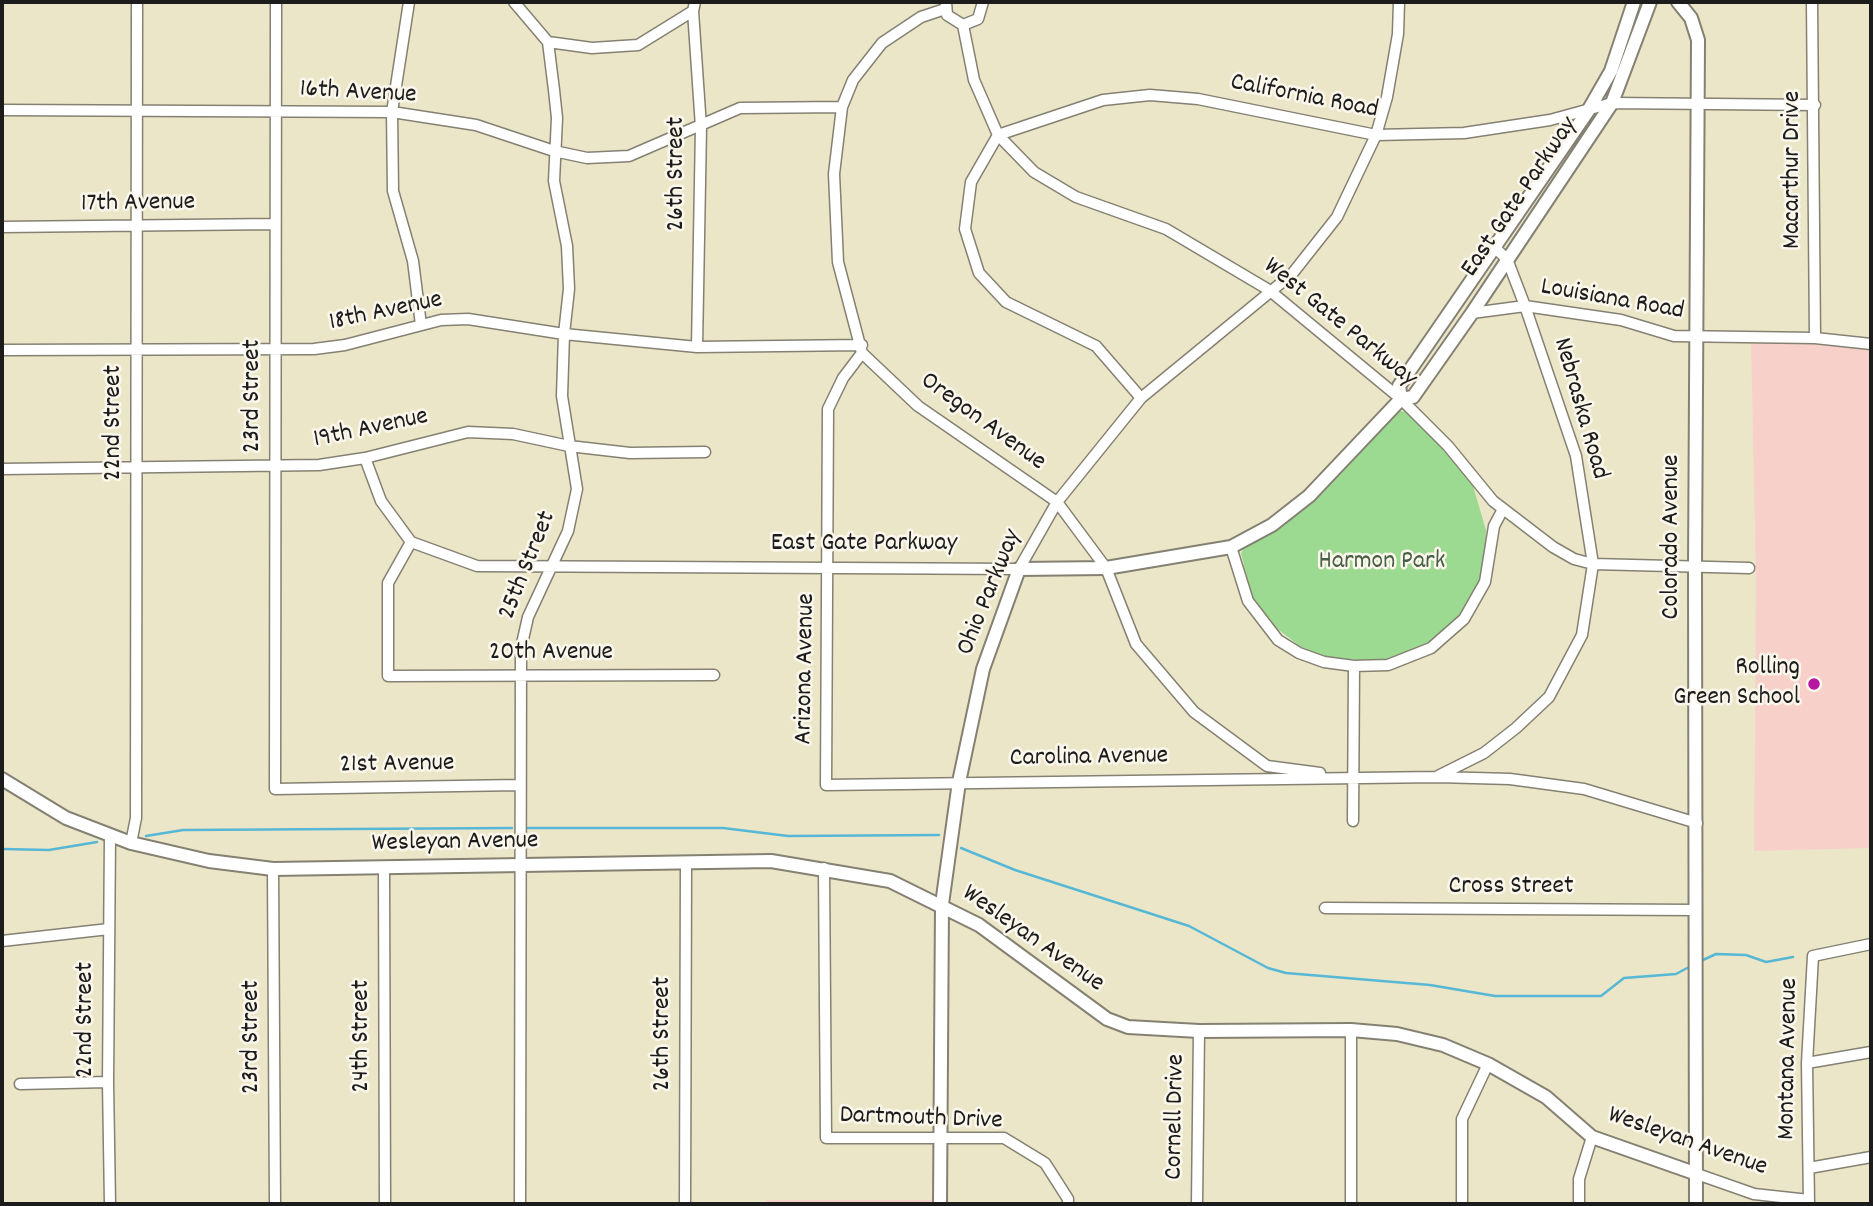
<!DOCTYPE html>
<html>
<head>
<meta charset="utf-8">
<style>
	body { margin:0 }
	#map { position:relative; width:1873px; height:1206px; overflow:hidden; background:#ece6c9; font-family:Dekko,sans-serif }
	canvas { display:block }
	.frame { position:absolute; inset:0; border:4px solid #1c1c1c; pointer-events:none }
</style>
</head>
<body>
<div id="map">
<canvas width="1873" height="1206"></canvas>
<div class="frame"></div>
</div>
<script>
const g = document.querySelector('canvas').getContext('2d');
g.lineJoin = 'round';
function fill(path, color) {
  g.fillStyle = color;
  g.fill(path, 'evenodd');
}
function shape(rows) {
  const path = new Path2D();
  for (const r of rows) {
    path.moveTo(r[0], r[1]);
    for (let i = 2; i < r.length; i += 2) path.lineTo(r[i], r[i + 1]);
  }
  return path;
}
function strokePath(path, color, width, dash) {
  g.strokeStyle = color;
  g.lineWidth = width;
  g.lineCap = dash ? 'butt' : 'round';
  g.setLineDash(dash || []);
  g.stroke(path);
}
function write(font, color, halo, rows, align = 'center') {
  g.font = font + ' Dekko,sans-serif';
  g.lineWidth = 5;
  g.setLineDash([]);
  g.textBaseline = 'middle';
  g.strokeStyle = halo;
  g.fillStyle = color;
  for (const [text, x, y, turn = 0] of rows) {
    g.save();
    g.translate(x, y);
    g.rotate((+turn || 0) * Math.PI / 180);
    g.textAlign = isNaN(turn) ? turn : align;
    if (halo) g.strokeText(text, 0, 0);
    g.fillText(text, 0, 0);
    g.restore();
  }
}
fill(shape([
	[1751,341,1804,342,1871,349,1871,848,1754,851,1756,580],
	[766,1200,935,1200,935,1204,766,1204]
]), '#f7d1c9');
fill(shape([
	[1401,411,1407,412,1434,439,1473,486,1486,530,1485,557,1480,581,1458,618,1426,645,1378,662,1328,657,1301,647,1271,624,1251,594,1241,553,1247,544,1305,508,1392,415]
]), '#9bda90');
strokePath(shape([
	[526,828,723,828,788,836,939,835],
	[146,836,183,830,512,828],
	[961,848,1015,870,1189,926,1268,968,1286,973,1430,985,1495,996,1601,996,1624,978,1676,974,1689,967],
	[2,849,49,850,97,842],
	[1703,960,1716,954,1746,955,1766,962,1793,957]
]), '#56b8d5', 2.5);
const minor = shape([
	[276,2,275,789,519,785],
	[409,2,392,112,393,191,413,261,421,325],
	[514,2,548,42,554,90,557,118,554,181,567,246,569,289,564,334,562,396,577,489,568,531,528,617,521,648,520,1204],
	[695,2,693,11,701,127,697,347],
	[946,2,947,15,963,25,978,19,983,2],
	[1812,2,1815,338],
	[945,9,921,17,882,43,853,80,842,107,834,174,838,262,862,353,918,406,1057,502,1106,568,1136,644,1194,712,1267,766,1320,773],
	[963,25,974,80,998,135,1034,172,1076,197,1166,229,1269,290,1401,399,1448,446,1493,501,1553,547,1574,559,1593,564,1749,568],
	[548,42,592,48,638,45,693,11],
	[2,110,392,112,476,125,554,151,587,158,629,156,740,108,842,107],
	[2,227,275,224],
	[1472,313,1525,306,1621,320,1674,336,1815,338,1871,344],
	[2,350,314,349,345,345,441,320,468,319,564,334,697,347,862,345],
	[862,353,843,378,828,409,826,785,1437,777,1510,779,1584,789,1697,823],
	[1141,398,1096,346,1006,302,979,273,965,229,971,182,998,135,1103,100,1150,95,1198,99,1376,135,1464,133,1550,120,1612,103,1815,105],
	[365,458,381,501,411,542,477,566,1019,569,1057,502,1141,398,1292,274,1337,217,1376,135,1387,97,1398,34,1399,2],
	[2,469,319,465,365,458,468,432,513,434,569,446,630,453,705,452],
	[411,542,388,583,388,676,714,675],
	[1231,547,1248,601,1278,640,1299,653,1324,662,1354,666,1388,665,1431,648,1464,619,1485,582,1494,526,1503,509],
	[1438,776,1484,753,1516,728,1549,697,1582,635,1593,564,1576,456,1525,306,1507,259,1494,247],
	[1353,821,1354,666],
	[110,836,108,1082,110,1204],
	[131,843,136,818,137,2],
	[384,868,385,1204],
	[824,868,826,1138,1004,1138,1045,1163,1068,1199,1068,1204],
	[273,869,275,1204],
	[1325,908,1696,910],
	[2,941,109,929],
	[1807,1063,1871,1052],
	[20,1084,108,1082],
	[1809,1168,1871,1157],
	[1697,1174,1754,1194,1809,1200],
	[685,1204,686,863],
	[1197,1204,1199,1031],
	[1351,1204,1351,1030],
	[1462,1204,1462,1119,1488,1064],
	[1579,1204,1579,1179,1592,1137],
	[1809,1204,1807,1063,1813,956,1871,944]
]);
const tertiary = shape([
	[1678,2,1691,18,1698,40,1695,567,1696,1204],
	[1401,399,1399,386,1588,111,1611,71,1634,2],
	[2,779,66,818,131,843,209,861,273,869,771,861,890,881,979,925,1107,1019,1128,1027,1199,1031,1351,1030,1397,1034,1443,1045,1488,1064,1546,1097,1592,1137,1697,1174],
	[940,1204,942,904,959,782,983,669,1019,569,1106,568,1231,547,1272,525,1309,496,1401,399,1413,397,1472,313,1612,103,1650,2]
]);
strokePath(minor, '#848172', 13);
strokePath(tertiary, '#848172', 16);
strokePath(minor, '#fff', 10);
strokePath(tertiary, '#fff', 12);
for (const [x, y, r, color] of [
	[1814,684,7,"#b5179e"]
]) {
  const dot = new Path2D();
  dot.arc(x, y, r, 0, 2 * Math.PI);
  g.fillStyle = color;
  g.fill(dot);
  strokePath(dot, '#fbf7ec', 2.5);
}
write('26px', '#1c1c1c', '#fbf7ec', [
	["16th Avenue",358,94,3],
	["California Road",1304,98,11],
	["Macarthur Drive",1794,170,-90],
	["26th Street",678,174,-90],
	["East Gate Parkway",1521,198,-56],
	["17th Avenue",138,205,-1],
	["Louisiana Road",1612,301,10],
	["18th Avenue",386,313,-12],
	["West Gate Parkway",1339,324,39],
	["23rd Street",254,396,-90],
	["Nebraska Road",1579,409,74],
	["22nd Street",115,423,-90],
	["Oregon Avenue",982,423,36],
	["19th Avenue",371,430,-12],
	["Colorado Avenue",1673,537,-90],
	["East Gate Parkway",864,545],
	["25th Street",529,566,-68],
	["Ohio Parkway",991,593,-68],
	["20th Avenue",551,654],
	["Arizona Avenue",807,669,-89],
	["Carolina Avenue",1089,759,-1],
	["21st Avenue",397,766,-1],
	["Wesleyan Avenue",455,844,-1],
	["Cross Street",1511,888],
	["Wesleyan Avenue",1032,940,35],
	["22nd Street",87,1020,-90],
	["26th Street",664,1034,-90],
	["24th Street",363,1036,-90],
	["23rd Street",253,1037,-90],
	["Montana Avenue",1790,1059,-89],
	["Cornell Drive",1177,1117,-89],
	["Dartmouth Drive",921,1120,2],
	["Wesleyan Avenue",1687,1143,19]
]);
write('26px', '#485e45', '#fbf7ec', [
	["Harmon Park",1382,563]
]);
write('26px', '#1c1c1c', '#fbf7ec', [
	["Rolling",1800,669],
	["Green School",1800,699]
], 'right');
</script>
</body>
</html>
